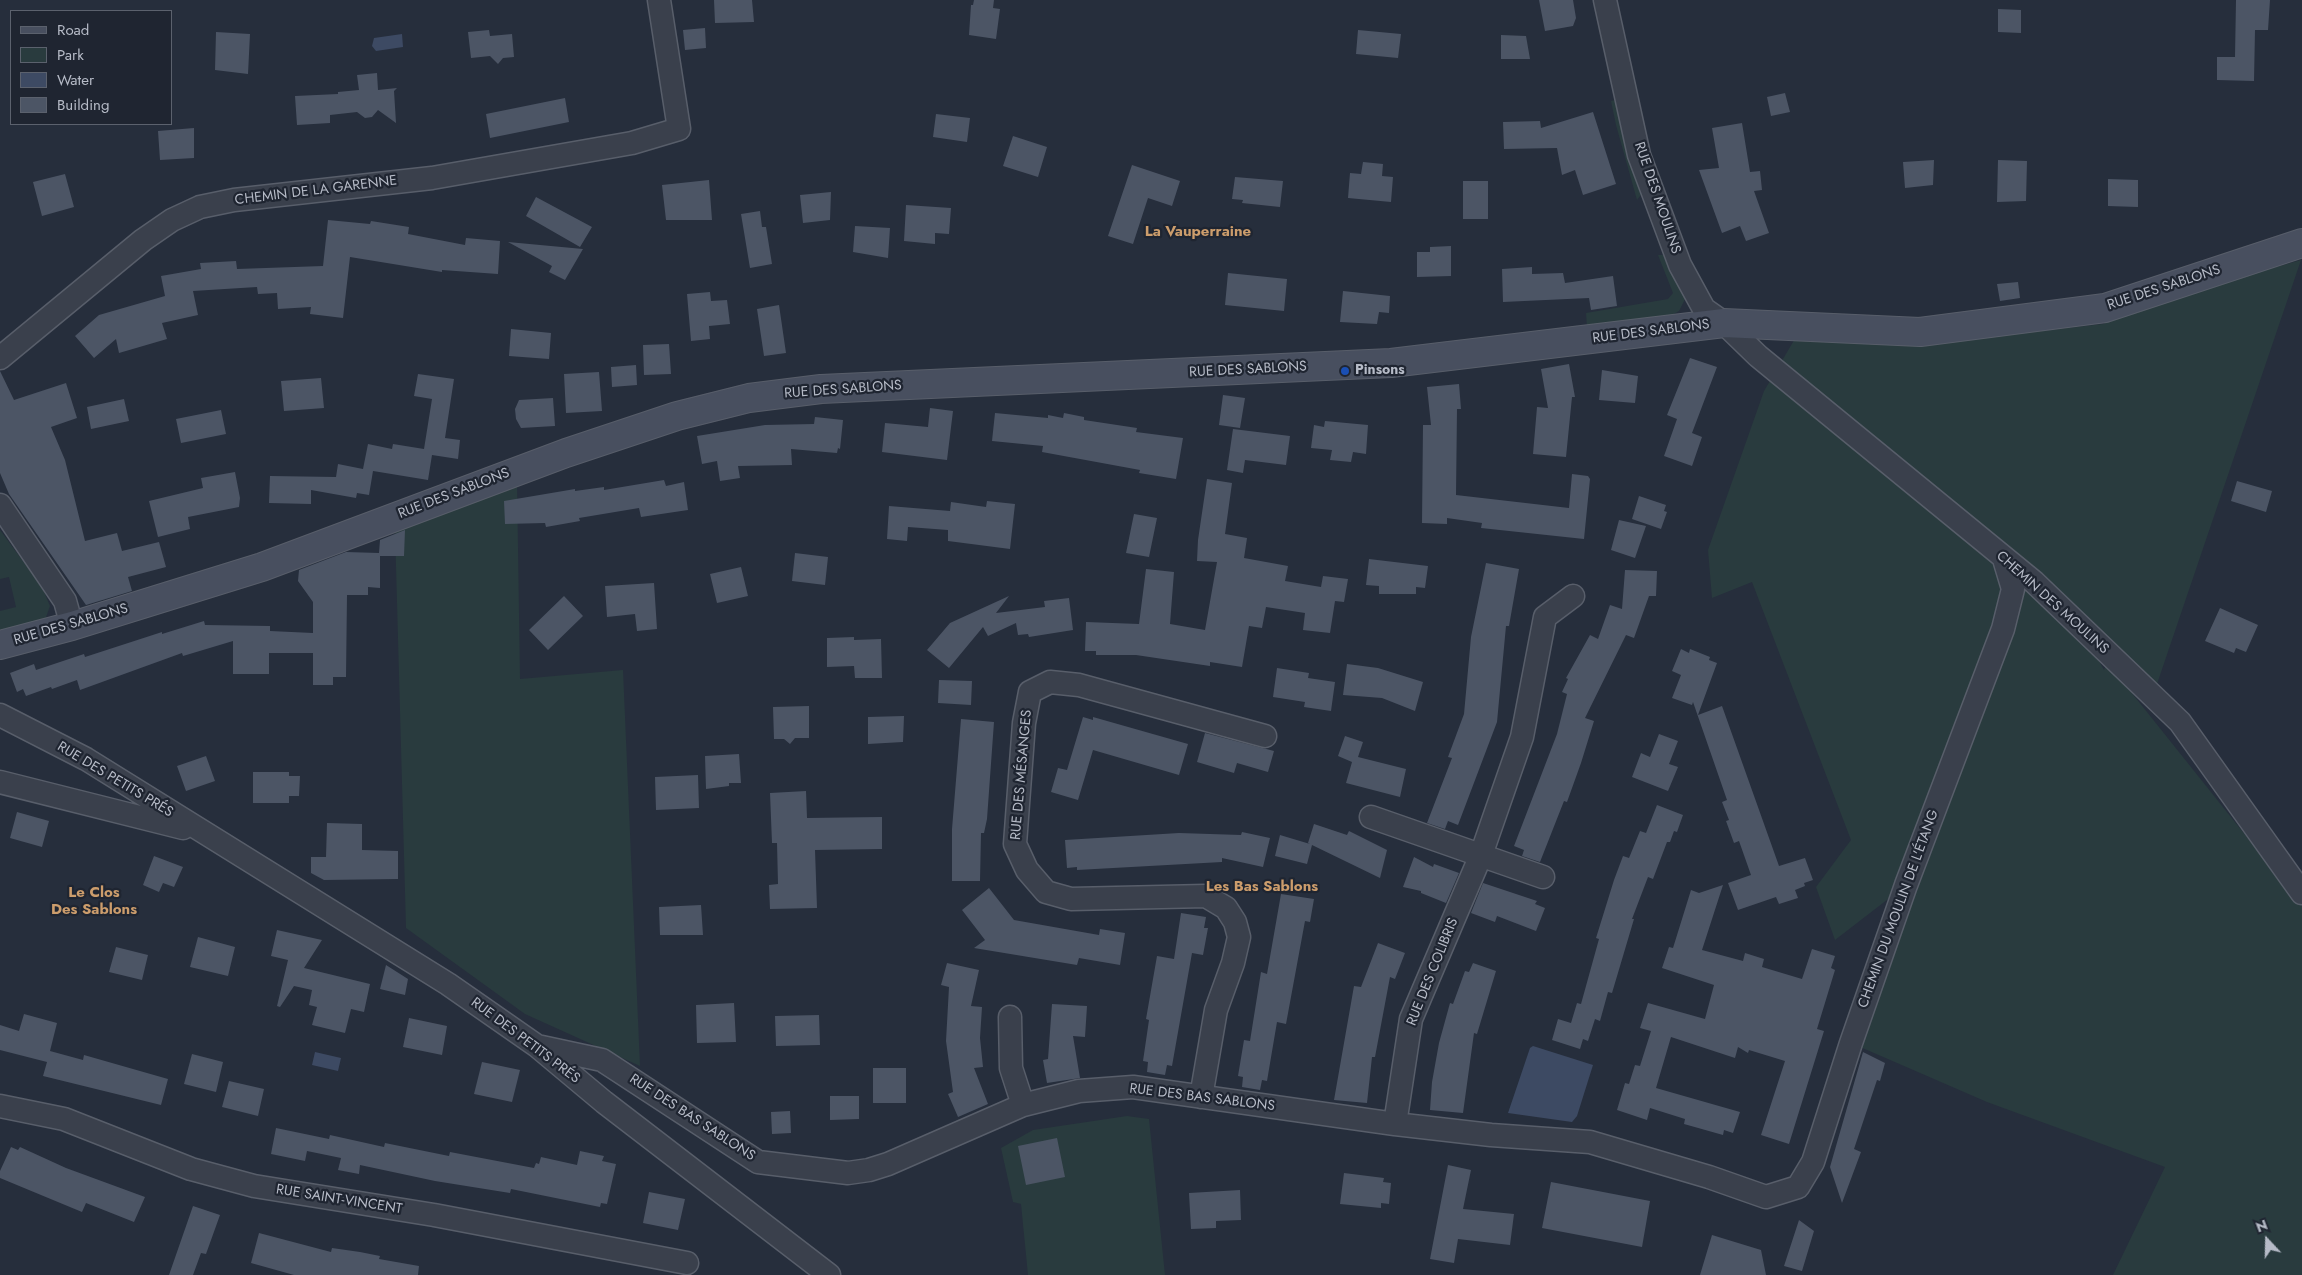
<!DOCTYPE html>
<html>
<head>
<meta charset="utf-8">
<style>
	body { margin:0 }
	#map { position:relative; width:2302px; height:1275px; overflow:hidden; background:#262e3c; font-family:Jost,sans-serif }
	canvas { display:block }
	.legend { position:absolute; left:10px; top:10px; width:162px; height:115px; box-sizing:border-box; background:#1f2531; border:1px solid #5b616d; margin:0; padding:6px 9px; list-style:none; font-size:15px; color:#b6bbc7 }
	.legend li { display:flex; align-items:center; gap:10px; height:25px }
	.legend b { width:25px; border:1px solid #5b616d }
	.north { position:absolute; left:2242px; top:1215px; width:50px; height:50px; -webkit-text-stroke:4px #1f2531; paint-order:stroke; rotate:339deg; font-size:14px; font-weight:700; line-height:20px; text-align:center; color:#b6bbc7 }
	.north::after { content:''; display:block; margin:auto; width:18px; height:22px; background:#b6bbc7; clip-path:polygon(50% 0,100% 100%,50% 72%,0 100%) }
</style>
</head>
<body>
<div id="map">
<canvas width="2302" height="1275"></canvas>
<ul class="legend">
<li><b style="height:6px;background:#484f5f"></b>Road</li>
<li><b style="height:14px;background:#293b3e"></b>Park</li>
<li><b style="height:14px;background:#3d4a63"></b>Water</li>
<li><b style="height:14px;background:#4c5565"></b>Building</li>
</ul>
<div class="north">N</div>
</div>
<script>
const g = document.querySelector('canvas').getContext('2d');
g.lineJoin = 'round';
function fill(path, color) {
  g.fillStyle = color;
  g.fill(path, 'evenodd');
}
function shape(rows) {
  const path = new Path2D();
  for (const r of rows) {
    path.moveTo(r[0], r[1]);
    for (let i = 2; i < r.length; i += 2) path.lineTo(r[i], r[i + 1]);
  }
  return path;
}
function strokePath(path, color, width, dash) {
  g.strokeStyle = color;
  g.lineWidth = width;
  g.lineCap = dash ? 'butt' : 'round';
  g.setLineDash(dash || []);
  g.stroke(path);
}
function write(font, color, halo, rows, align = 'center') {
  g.font = font + ' Jost,sans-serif';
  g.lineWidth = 4.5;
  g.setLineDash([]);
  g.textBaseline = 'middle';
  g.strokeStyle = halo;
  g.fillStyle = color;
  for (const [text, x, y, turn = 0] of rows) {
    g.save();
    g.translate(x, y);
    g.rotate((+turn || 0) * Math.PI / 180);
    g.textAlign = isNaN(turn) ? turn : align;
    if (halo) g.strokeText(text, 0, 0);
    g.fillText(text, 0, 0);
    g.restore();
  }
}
fill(shape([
	[1619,99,1643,192,1637,200,1616,125,1611,101],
	[1658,255,1666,255,1685,299,1679,311,1670,316,1587,327,1586,313,1668,299,1673,293],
	[2301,260,2157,684,2082,621,2079,625,2104,670,2107,662,2302,906,2302,1275,2113,1275,2165,1167,1987,1102,1851,1043,1905,886,1835,940,1816,887,1851,840,1752,582,1712,598,1708,550,1764,391,1796,337,1916,345,2103,324,2206,287],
	[517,482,520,679,623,670,640,1066,525,1014,406,928,395,530],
	[0,530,42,587,50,606,45,620,0,631,0,611,16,607,9,577,0,579],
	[1127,1116,1149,1119,1165,1275,1028,1275,1021,1204,1013,1202,1001,1148,1033,1130]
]), '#293b3e');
fill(shape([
	[402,34,403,47,376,51,372,46,374,38],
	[1533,1046,1593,1065,1577,1116,1572,1122,1508,1113,1530,1048],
	[315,1052,341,1058,338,1071,312,1065]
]), '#3d4a63');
fill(shape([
	[714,0,752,0,754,22,715,23],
	[974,0,994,0,993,8,1000,9,996,39,969,35,971,5,973,5],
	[1539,0,1573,0,1576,18,1573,26,1545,31],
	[2236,0,2270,0,2268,30,2255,30,2254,81,2217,80,2217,57,2235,57],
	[1998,9,2021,10,2021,33,1998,32],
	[705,28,706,48,685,50,683,30],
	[489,30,490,36,512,34,514,57,503,58,498,64,490,56,471,58,468,32],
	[1358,30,1401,34,1398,58,1356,54],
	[216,32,250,34,248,74,215,70],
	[1501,35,1526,36,1530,59,1501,59],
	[377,73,378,90,397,88,394,91,396,123,378,110,372,117,365,118,357,112,330,115,330,123,297,125,295,96,338,94,338,92,359,90,357,75],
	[1785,93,1790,112,1771,116,1767,97],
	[565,98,569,122,490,138,486,114],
	[1593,112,1616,184,1583,195,1575,170,1562,175,1557,148,1504,149,1503,122,1540,121,1541,128],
	[936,114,970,118,967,142,933,137],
	[1742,123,1750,172,1760,171,1762,190,1754,191,1769,233,1746,241,1740,226,1722,233,1699,170,1719,168,1712,128],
	[194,128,194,158,160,160,158,131],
	[1013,136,1047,147,1038,177,1003,166],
	[1934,160,1933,185,1905,188,1903,162],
	[1998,160,2027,161,2026,201,1997,202],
	[1363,162,1383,164,1382,176,1393,177,1391,202,1348,198,1350,173,1361,174],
	[1132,165,1180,181,1172,206,1148,198,1133,244,1108,236],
	[65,174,74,207,42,216,33,182],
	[1235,177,1283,181,1280,207,1242,203,1243,200,1232,199],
	[2108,179,2138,180,2138,207,2108,206],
	[709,180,712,220,666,220,662,185],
	[1463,181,1488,181,1488,219,1463,219],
	[831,192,830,220,803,223,800,195],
	[536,197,592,227,580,247,526,216],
	[906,205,951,208,949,234,935,233,935,244,904,241],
	[760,211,762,227,766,227,772,264,750,268,741,214],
	[328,220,370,224,371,221,409,227,408,234,465,245,466,238,500,241,498,274,442,270,442,272,350,257,343,318,310,314,311,307,278,309,277,293,258,294,257,287,193,291,198,315,162,323,167,339,119,353,116,339,94,358,75,336,99,315,165,296,161,276,201,269,200,263,236,261,237,269,323,266],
	[855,226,890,228,888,258,853,252],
	[508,242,583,249,565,280,549,272,552,266],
	[1451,246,1451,276,1417,277,1417,252,1430,252,1430,247],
	[1532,267,1532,274,1563,273,1565,283,1613,276,1617,306,1591,310,1589,298,1503,302,1502,269],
	[1228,273,1287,279,1284,311,1225,305],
	[2018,282,2020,298,2000,301,1997,284],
	[1343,291,1390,296,1389,313,1379,312,1377,324,1340,322],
	[710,292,711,301,727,300,730,324,709,326,710,339,691,341,687,294],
	[779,305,786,353,764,356,757,309],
	[511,329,551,333,549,359,509,356],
	[669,344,671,374,644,375,643,345],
	[1690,358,1717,367,1692,433,1702,437,1692,466,1664,456,1677,419,1667,415],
	[1569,364,1575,397,1572,397,1566,457,1533,454,1537,407,1548,408,1541,369],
	[636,365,637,385,612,387,611,367],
	[1602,370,1638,376,1635,403,1599,400],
	[0,371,14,400,66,383,77,418,51,427,65,460,85,541,117,533,122,551,159,542,166,567,128,577,132,591,86,605,9,494,0,473],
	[599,372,602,411,566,413,564,374],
	[418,374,454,379,445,438,460,440,458,459,432,455,428,480,367,470,373,471,369,495,357,493,356,498,311,490,311,504,269,503,270,476,336,477,338,464,363,469,368,444,392,449,393,444,424,449,432,399,414,396],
	[321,378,324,408,284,411,281,381],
	[1459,384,1461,409,1457,409,1456,495,1569,508,1572,474,1588,476,1590,479,1584,539,1481,528,1482,523,1447,518,1447,524,1422,523,1423,425,1431,425,1427,387],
	[1223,395,1245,398,1240,428,1219,425],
	[553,398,555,426,521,428,516,419,515,409,519,400],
	[124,399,129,421,91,429,87,407],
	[930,408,953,411,947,460,882,452,885,423,928,427],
	[221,410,226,434,181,443,176,419],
	[995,413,1048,418,1048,415,1063,418,1064,413,1084,417,1084,420,1137,428,1136,432,1183,438,1176,479,1139,473,1140,470,1042,452,1043,446,992,441],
	[815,417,843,420,840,449,838,448,837,453,791,449,792,465,738,466,740,478,720,481,717,461,702,464,697,436,765,425,814,424],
	[1325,421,1368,425,1366,454,1353,452,1351,462,1330,460,1332,450,1311,448,1314,425,1324,427],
	[1233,429,1290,436,1286,465,1245,460,1243,473,1227,470],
	[235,472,240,498,239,507,188,517,190,529,158,537,149,501,203,488,201,478],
	[1207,479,1232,483,1225,534,1247,538,1244,558,1288,566,1285,581,1321,587,1323,576,1348,579,1344,602,1335,601,1330,633,1303,630,1305,613,1266,607,1262,628,1249,626,1242,667,1210,662,1210,666,1136,655,1096,655,1096,651,1085,651,1086,622,1139,624,1146,569,1174,572,1170,624,1205,630,1217,562,1197,561,1198,540],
	[664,480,666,486,684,482,688,510,641,517,639,508,579,518,580,521,546,527,545,523,505,524,504,501,575,489,575,491,604,487,604,490],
	[2237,481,2272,491,2266,512,2231,501],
	[1639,496,1666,505,1664,511,1667,512,1661,529,1632,519],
	[987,501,1015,504,1010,549,948,541,948,530,908,527,907,541,887,539,889,506,950,511,951,502,986,507],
	[1134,514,1157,518,1149,557,1126,553],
	[1619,520,1646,526,1635,558,1611,550],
	[405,530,404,556,380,556,380,588,368,587,368,595,347,595,346,677,333,677,333,685,313,685,313,653,269,653,269,674,233,674,233,641,183,656,182,653,80,690,77,680,52,689,51,687,26,696,23,689,17,692,10,673,34,664,36,670,84,654,85,657,162,632,162,634,204,621,205,625,270,626,270,631,313,633,313,602,298,581,299,570,346,552,379,553,380,540],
	[795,553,828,557,825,585,792,581],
	[1369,559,1428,566,1425,588,1416,587,1416,594,1379,594,1379,586,1366,585],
	[1486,563,1519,569,1509,626,1506,626,1497,722,1458,825,1448,821,1445,829,1427,823,1452,758,1448,757,1464,714,1471,637],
	[741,567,748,596,717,603,710,574],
	[1625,570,1657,571,1656,596,1649,596,1634,638,1626,635,1585,718,1594,721,1581,763,1567,802,1564,801,1540,862,1522,856,1524,850,1514,846,1557,734,1567,694,1562,692,1568,679,1566,678,1590,635,1598,639,1610,605,1622,609],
	[654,583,657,629,637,631,635,614,607,617,605,586],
	[564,596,583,616,548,650,529,630],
	[1009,596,996,613,1045,607,1044,601,1069,598,1073,630,1029,637,1028,634,1018,635,1016,623,988,636,983,627,949,668,927,650,950,623],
	[2220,608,2258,625,2246,652,2236,648,2234,653,2205,641],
	[854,637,854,640,881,639,882,678,855,678,854,666,827,667,827,638],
	[1681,649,1689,653,1690,649,1710,657,1709,660,1717,663,1698,715,1722,706,1779,866,1805,858,1813,880,1804,883,1805,886,1795,890,1798,898,1779,904,1776,897,1738,910,1728,883,1751,875,1739,841,1734,843,1726,821,1729,820,1722,802,1727,800,1693,702,1692,705,1672,698,1681,675,1672,671],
	[1347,664,1378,668,1423,682,1415,711,1382,698,1343,695],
	[1277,668,1309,673,1308,678,1335,682,1331,711,1304,707,1305,702,1273,697],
	[939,680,972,681,971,705,938,703],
	[809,706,809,738,795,738,790,744,784,739,774,739,773,707],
	[904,716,903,742,868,744,868,717],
	[1083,717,1093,720,1093,717,1188,744,1179,775,1093,750,1078,800,1051,792,1058,768,1067,770],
	[961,719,994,722,987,819,984,833,981,833,980,881,952,881,952,829],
	[1205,733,1274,751,1268,772,1237,763,1234,773,1197,762],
	[1659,734,1678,741,1669,764,1678,767,1668,791,1632,777,1641,753,1650,757],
	[1345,736,1363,742,1358,757,1406,769,1400,797,1346,783,1352,762,1338,756],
	[739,754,741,783,729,783,729,786,706,789,705,756],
	[206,756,215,781,186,791,177,766],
	[253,772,289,772,289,776,300,776,299,796,289,796,289,803,253,803],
	[698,775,699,808,656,810,655,777],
	[806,791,807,818,882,817,882,849,815,850,817,908,770,909,769,885,778,884,777,843,772,843,770,793],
	[1657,805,1683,815,1677,832,1674,831,1670,842,1667,842,1653,879,1648,877,1632,919,1634,919,1612,993,1608,992,1600,1021,1595,1019,1588,1041,1583,1039,1580,1049,1552,1040,1558,1019,1571,1023,1577,1003,1581,1004,1599,939,1596,938,1614,880,1623,856,1629,858,1640,831,1646,833],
	[17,812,49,821,42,847,10,838],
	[327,823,362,824,362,850,398,851,398,879,324,880,311,873,311,857,326,857],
	[1314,824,1347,835,1349,831,1387,850,1380,878,1312,845,1307,864,1275,856,1280,835,1310,844,1308,843],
	[1242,832,1270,838,1263,867,1222,858,1222,862,1077,870,1077,867,1067,868,1065,840,1179,833,1241,835],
	[154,856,183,867,174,887,163,883,159,892,143,885],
	[1414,857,1433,867,1434,864,1459,873,1446,903,1421,893,1421,891,1403,887],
	[1483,883,1537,901,1535,904,1545,908,1536,931,1497,916,1495,922,1471,913],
	[1723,885,1702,950,1743,961,1745,953,1764,959,1762,967,1802,979,1812,949,1835,956,1831,968,1835,970,1817,1029,1824,1031,1789,1144,1761,1135,1785,1061,1749,1050,1748,1053,1738,1047,1735,1058,1671,1037,1656,1088,1740,1112,1733,1133,1724,1130,1723,1135,1684,1124,1685,1119,1650,1108,1647,1120,1617,1110,1625,1083,1629,1084,1635,1065,1640,1066,1651,1031,1640,1028,1648,1003,1705,1019,1714,985,1662,968,1669,947,1673,948,1691,890,1699,893],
	[989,888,1014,920,1099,935,1100,929,1125,933,1120,965,1079,958,1077,965,974,948,985,940,962,910],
	[1281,894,1314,899,1310,922,1305,921,1286,1024,1277,1022,1267,1081,1262,1080,1260,1090,1242,1087,1243,1077,1238,1076,1244,1040,1250,1041,1261,972,1267,974],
	[701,905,703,935,660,935,659,907],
	[1181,913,1206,917,1204,928,1208,928,1203,955,1192,953,1172,1066,1167,1065,1165,1075,1147,1072,1148,1062,1143,1061,1149,1020,1146,1019,1157,956,1174,959],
	[277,930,322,940,304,968,370,984,364,1012,351,1009,345,1033,312,1025,317,1007,309,1005,312,990,294,986,280,1007,277,1006,288,960,271,956],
	[198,937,235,947,228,976,190,967],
	[1378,943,1405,953,1395,979,1390,977,1375,1057,1372,1057,1367,1103,1334,1100,1354,986,1361,987],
	[116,947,148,955,142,980,109,972],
	[947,963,979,970,971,1006,982,1007,980,1038,983,1067,974,1068,988,1104,958,1117,948,1094,953,1092,946,1041,949,987,941,985],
	[1473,963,1496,971,1477,1034,1474,1033,1463,1113,1430,1110,1432,1082,1439,1043,1450,1003,1453,1004,1465,971,1469,972],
	[386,965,408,979,405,995,380,989],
	[734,1003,736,1042,697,1043,696,1005],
	[1052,1004,1087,1006,1085,1037,1073,1036,1080,1078,1047,1083,1043,1060,1048,1059],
	[24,1014,57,1023,50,1051,83,1060,84,1055,168,1079,161,1105,43,1076,47,1062,0,1050,0,1025,19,1031],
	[819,1015,820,1045,776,1046,775,1016],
	[409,1018,447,1026,442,1055,403,1047],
	[1863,1052,1885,1063,1880,1081,1877,1080,1854,1149,1861,1152,1842,1203,1830,1167],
	[192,1054,223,1062,216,1092,184,1084],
	[482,1062,520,1070,512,1102,474,1094],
	[873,1068,906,1068,906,1103,873,1103],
	[229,1081,264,1089,258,1116,222,1107],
	[830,1096,859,1096,859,1119,830,1120],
	[790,1111,791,1133,772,1134,771,1112],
	[276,1128,329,1139,330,1135,384,1147,385,1143,449,1156,450,1152,534,1168,536,1163,539,1164,541,1157,577,1165,580,1151,604,1156,602,1161,616,1164,607,1204,601,1203,600,1207,511,1189,510,1193,435,1181,360,1165,359,1174,338,1170,341,1158,307,1151,305,1161,271,1154],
	[1057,1138,1065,1177,1026,1185,1018,1146],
	[11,1147,18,1150,20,1147,66,1168,145,1197,134,1222,86,1203,82,1212,0,1178,0,1171],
	[1448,1165,1471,1170,1463,1209,1514,1214,1510,1245,1458,1239,1454,1263,1430,1259],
	[1344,1173,1384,1178,1383,1182,1391,1183,1389,1204,1381,1203,1381,1208,1340,1204],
	[1551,1182,1650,1201,1642,1247,1542,1228],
	[1240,1190,1241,1220,1216,1221,1216,1228,1191,1229,1189,1193],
	[649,1192,685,1199,678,1230,643,1223],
	[193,1206,220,1215,206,1254,201,1253,193,1275,169,1275],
	[1799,1220,1814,1231,1802,1271,1784,1266],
	[259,1233,331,1252,332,1248,360,1252,380,1256,379,1259,419,1266,418,1275,294,1275,251,1263],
	[1712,1235,1761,1250,1766,1275,1700,1275]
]), '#4c5565');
const street = shape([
	[1605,0,1639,155,1680,265,1704,309,1724,323,1758,356,2034,582,2180,722,2302,893],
	[0,358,143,240,172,220,200,207,234,200,432,178,632,143,679,129,659,0],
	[0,505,65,601,72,626],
	[0,715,86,759,448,984,537,1046,604,1102,829,1275],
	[0,782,183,828],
	[1371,817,1543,877],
	[1010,1017,1011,1068,1023,1105],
	[537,1046,602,1060,758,1162,848,1173,869,1170,888,1164,1023,1105,1079,1091,1133,1087,1395,1124,1491,1135,1590,1142,1709,1177,1766,1197,1798,1187,1813,1162,1851,1043,1906,885,2003,629,2013,589,2004,559],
	[1201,1097,1216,1010,1233,963,1239,937,1235,922,1226,908,1206,896,1071,899,1046,892,1027,870,1015,844,1024,723,1030,692,1050,682,1079,685,1265,736],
	[0,1106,64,1119,191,1169,254,1186,434,1215,687,1263],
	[1395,1124,1411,1019,1481,855,1522,737,1545,617,1573,596]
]);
const secondary = shape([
	[0,645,72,626,262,567,566,453,677,416,749,398,821,389,1391,363,1724,323,1920,332,2105,308,2302,243]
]);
strokePath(street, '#585e6a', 25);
strokePath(secondary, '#585e6a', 30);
strokePath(street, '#3a404c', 22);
strokePath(secondary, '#484f5f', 28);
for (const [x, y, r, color] of [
	[1345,371,5,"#1a4fb4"]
]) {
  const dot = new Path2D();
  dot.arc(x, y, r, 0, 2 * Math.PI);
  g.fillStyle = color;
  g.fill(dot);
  strokePath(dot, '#1f2531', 2);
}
write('14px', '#b6bbc7', '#1f2531', [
	["CHEMIN DE LA GARENNE",316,191,-7],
	["RUE DES MOULINS",1657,198,71],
	["RUE DES SABLONS",2164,288,-18],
	["RUE DES SABLONS",1651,332,-7],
	["RUE DES SABLONS",1248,370,-3],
	["RUE DES SABLONS",843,390,-4],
	["RUE DES SABLONS",454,494,-21],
	["CHEMIN DES MOULINS",2052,603,42],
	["RUE DES SABLONS",71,625,-16],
	["RUE DES MÉSANGES",1022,775,-85],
	["RUE DES PETITS PRÉS",115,780,31],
	["CHEMIN DU MOULIN DE L'ÉTANG",1899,909,-70],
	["RUE DES COLIBRIS",1433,972,-68],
	["RUE DES PETITS PRÉS",525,1041,37],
	["RUE DES BAS SABLONS",1202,1098,7],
	["RUE DES BAS SABLONS",692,1118,33],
	["RUE SAINT-VINCENT",339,1200,9]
]);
write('bold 14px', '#b6bbc7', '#1f2531', [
	["Pinsons",1355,371]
], 'left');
write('bold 15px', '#cc9d6c', '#1f2531', [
	["La Vauperraine",1198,232],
	["Les Bas Sablons",1262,887],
	["Le Clos",94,893],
	["Des Sablons",94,910]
]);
</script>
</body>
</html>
